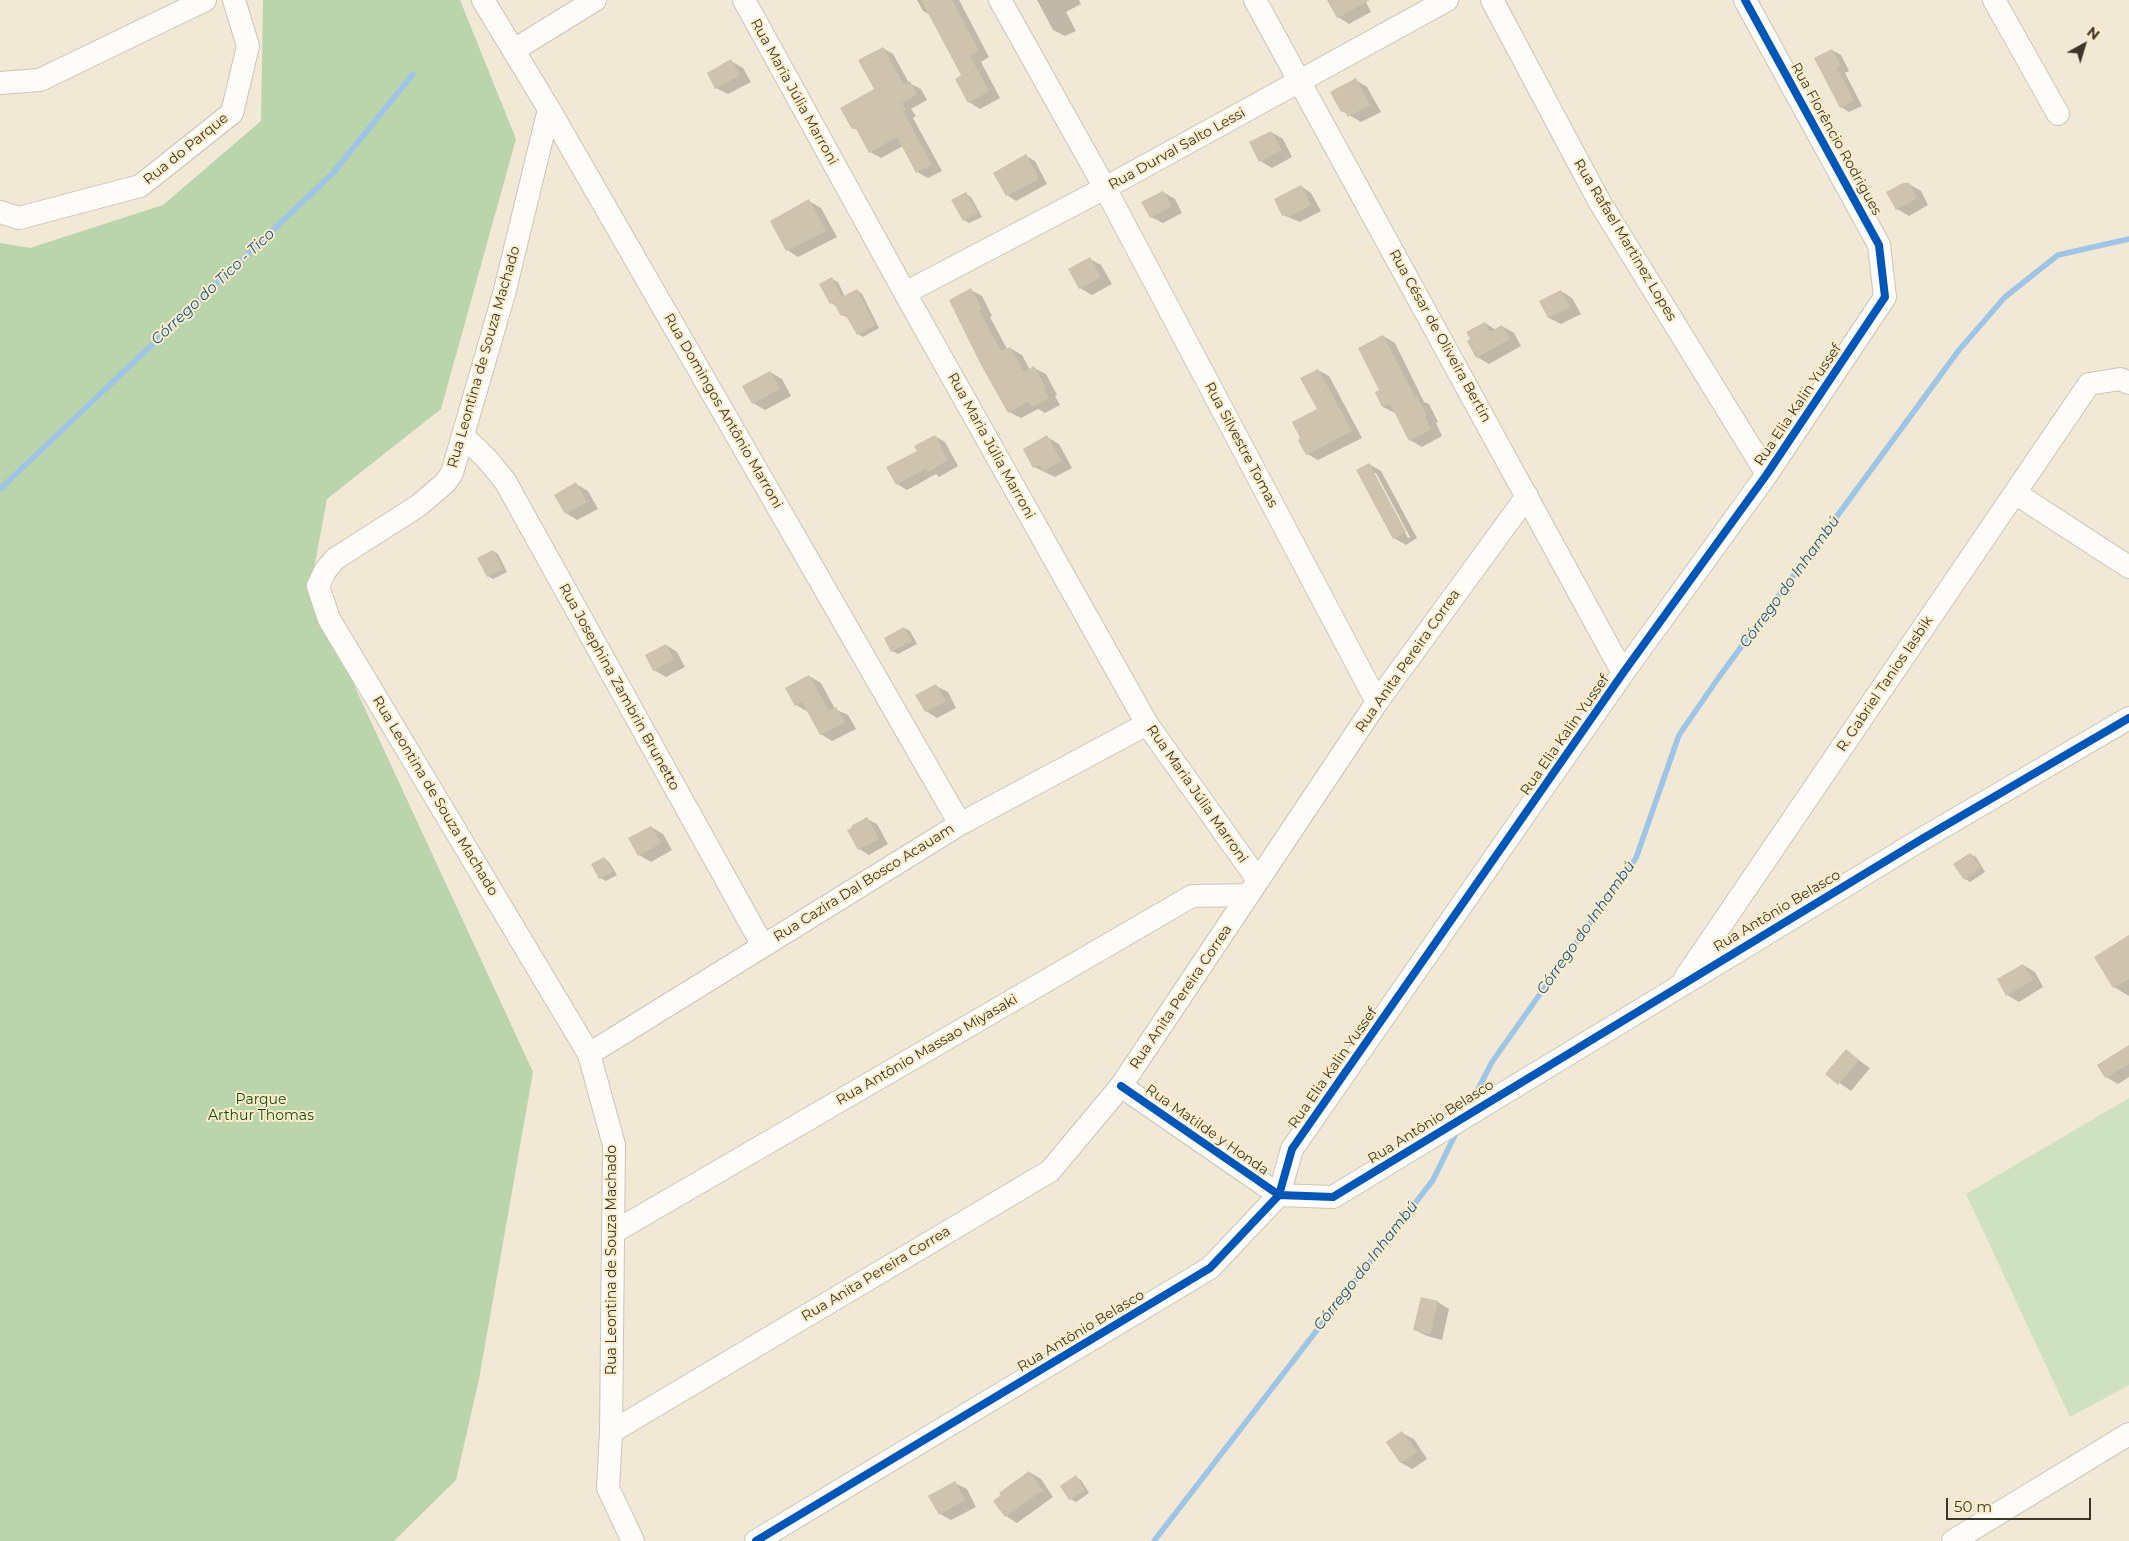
<!DOCTYPE html>
<html>
<head>
<meta charset="utf-8">
<style>
	body { margin:0 }
	#map { position:relative; width:2129px; height:1541px; overflow:hidden; background:#f1e8d5; font-family:Montserrat,sans-serif }
	canvas { display:block }
	.north { position:absolute; left:2059px; top:20px; width:50px; height:50px; -webkit-text-stroke:4px #fcedca; paint-order:stroke; rotate:39deg; font-size:14px; font-weight:700; line-height:20px; text-align:center; color:#3c3628 }
	.north::after { content:''; display:block; margin:auto; width:18px; height:22px; background:#3c3628; clip-path:polygon(50% 0,100% 100%,50% 72%,0 100%) }
	.scale { position:absolute; left:1946px; top:1498px; width:145px; height:22px; box-sizing:border-box; border:2px solid #3c3628; border-top:0; padding-left:6px; font-size:15px; line-height:18px; white-space:nowrap; color:#3c3628; -webkit-text-stroke:4px #fcedca; paint-order:stroke }
</style>
</head>
<body>
<div id="map">
<canvas width="2129" height="1541"></canvas>
<div class="north">N</div>
<div class="scale">50 m</div>
</div>
<script>
const g = document.querySelector('canvas').getContext('2d');
g.lineJoin = 'round';
function fill(path, color) {
  g.fillStyle = color;
  g.fill(path, 'evenodd');
}
function shape(rows) {
  const path = new Path2D();
  for (const r of rows) {
    path.moveTo(r[0], r[1]);
    for (let i = 2; i < r.length; i += 2) path.lineTo(r[i], r[i + 1]);
  }
  return path;
}
function strokePath(path, color, width, dash) {
  g.strokeStyle = color;
  g.lineWidth = width;
  g.lineCap = dash ? 'butt' : 'round';
  g.setLineDash(dash || []);
  g.stroke(path);
}
function write(font, color, halo, rows, align = 'center') {
  g.font = font + ' Montserrat,sans-serif';
  g.lineWidth = 4;
  g.setLineDash([]);
  g.textBaseline = 'middle';
  g.strokeStyle = halo;
  g.fillStyle = color;
  for (const [text, x, y, turn = 0] of rows) {
    g.save();
    g.translate(x, y);
    g.rotate((+turn || 0) * Math.PI / 180);
    g.textAlign = isNaN(turn) ? turn : align;
    if (halo) g.strokeText(text, 0, 0);
    g.fillText(text, 0, 0);
    g.restore();
  }
}
fill(shape([
	[2129,1098,2129,1385,2070,1417,1966,1194]
]), '#cfe2c0');
fill(shape([
	[263,0,460,0,516,139,441,409,327,499,310,590,533,1072,479,1379,456,1480,394,1541,0,1541,0,243,30,248,163,205,261,121]
]), '#bad5ab');
fill(shape([
	[917,0,959,0,989,57,981,62,1000,98,980,109,969,102,963,76,932,16,923,11],
	[1037,0,1079,0,1081,4,1066,12,1076,31,1065,36,1053,30],
	[1329,0,1365,0,1371,12,1349,24,1338,17],
	[883,48,893,54,909,83,921,89,927,100,911,109,916,116,913,118,942,171,928,178,917,172,903,146,881,158,870,152,859,131,853,128,876,89],
	[1832,50,1841,55,1849,71,1845,73,1862,106,1849,112,1841,107],
	[731,61,743,68,751,82,728,94,716,88],
	[1356,80,1367,87,1381,112,1361,122,1342,111],
	[1271,132,1283,139,1292,157,1272,168,1260,161],
	[1026,156,1035,161,1047,184,1016,201,1007,195],
	[1909,184,1921,191,1928,205,1909,216,1897,209],
	[1301,186,1311,193,1321,211,1300,222,1283,215],
	[1163,192,1175,199,1182,213,1163,223,1151,217],
	[966,194,971,197,982,217,969,223,964,220],
	[809,201,821,208,837,237,798,257,787,250],
	[1090,259,1101,265,1112,284,1092,295,1080,288,1070,269],
	[832,279,838,282,845,297,857,290,862,294,879,328,863,337,858,334,848,318,842,315,836,306,831,303],
	[971,290,982,296,992,316,990,317,1007,349,1010,348,1022,355,1030,370,1034,368,1046,374,1057,395,1055,396,1060,405,1045,413,1038,409,1021,418,1009,412],
	[1561,291,1572,298,1581,314,1561,324,1549,318,1541,302],
	[1485,323,1496,330,1502,326,1514,333,1521,346,1489,364,1477,357],
	[1383,336,1395,343,1424,402,1429,404,1438,422,1436,423,1442,436,1422,447,1410,440,1395,413,1383,407,1376,393,1381,390],
	[1318,370,1329,376,1362,438,1318,460,1307,454,1318,409],
	[770,372,782,379,791,396,765,410,753,403],
	[935,436,945,442,958,466,939,477,936,474,907,490,897,484,888,468,919,451],
	[1047,437,1059,444,1072,468,1055,477,1034,467],
	[1369,464,1381,471,1417,538,1406,545,1394,538],
	[1373,473,1376,473,1410,537,1408,538],
	[576,484,588,491,598,509,577,520,566,513],
	[493,551,498,554,507,572,493,579,488,576],
	[904,628,910,631,917,644,898,654,892,651],
	[666,645,677,652,685,667,666,677,654,670,646,656],
	[809,676,821,683,835,709,848,715,856,729,832,741,821,734,808,712,796,705],
	[936,686,948,692,956,708,937,718,926,711],
	[867,819,877,824,888,844,869,855,859,849],
	[651,827,663,834,672,850,651,862,639,855],
	[1970,854,1976,857,1985,872,1970,882,1965,879],
	[604,858,609,862,617,875,606,881,600,878],
	[2129,937,2129,996,2114,987],
	[2023,965,2035,972,2043,987,2019,1002,2007,995],
	[2129,1046,2129,1077,2118,1084,2106,1077,2099,1065],
	[1846,1051,1870,1068,1851,1091,1827,1074],
	[1422,1299,1438,1302,1449,1309,1442,1340,1427,1336,1415,1330],
	[1402,1433,1414,1439,1427,1459,1412,1469,1400,1462],
	[1029,1472,1041,1479,1053,1497,1017,1523,1006,1516],
	[1076,1477,1081,1480,1089,1493,1076,1502,1070,1499],
	[955,1483,967,1489,976,1507,951,1520,940,1514]
]), '#0003');
strokePath(shape([
	[0,489,333,173,413,74],
	[1471,1103,1492,1062,1636,858,1679,735,1719,677,1959,350,2005,297,2058,255,2129,239],
	[1154,1541,1433,1180,1458,1129]
]), '#9ec4e6', 5.5);
fill(shape([
	[921,0,952,0,979,51,970,56,989,91,968,103,955,79,961,75],
	[1327,0,1370,0,1337,18],
	[883,47,904,85,910,81,917,94,902,103,906,110,903,111,932,165,916,173,897,137,869,153,855,127,852,129,840,108,874,89,858,60],
	[1832,49,1841,66,1837,68,1854,101,1840,108,1814,58],
	[731,59,740,75,715,89,707,73],
	[1356,78,1370,105,1348,117,1344,110,1341,112,1330,92],
	[1271,131,1282,150,1259,162,1249,142],
	[1026,154,1039,179,1006,196,993,173],
	[1903,183,1909,183,1917,198,1896,210,1886,192],
	[1301,185,1311,205,1288,217,1286,214,1282,216,1274,199],
	[1163,191,1172,206,1150,218,1141,202],
	[966,192,978,213,963,221,951,200],
	[809,199,826,231,786,251,770,221],
	[1090,257,1101,277,1079,289,1068,269],
	[832,277,842,297,857,289,875,325,857,335,845,314,841,316,833,302,830,304,819,284],
	[971,288,982,309,979,310,1001,351,1010,347,1024,372,1034,366,1046,388,1044,389,1049,398,1032,407,1029,401,1008,413,980,363,949,300],
	[1561,290,1570,307,1548,318,1539,301],
	[1485,322,1490,332,1502,325,1510,339,1476,358,1467,341,1470,339,1466,332],
	[1383,335,1415,397,1417,396,1427,416,1425,417,1431,429,1409,441,1390,404,1382,407,1375,392,1379,390,1358,348],
	[1318,369,1352,431,1306,455,1298,440,1300,438,1292,422,1317,409,1300,378],
	[770,371,780,389,752,404,742,386],
	[935,435,948,460,928,472,926,468,896,485,886,467,917,451,914,446],
	[1047,435,1061,461,1043,471,1040,465,1033,468,1023,449],
	[1369,463,1406,532,1393,539,1356,470],
	[576,482,587,502,565,514,554,495],
	[493,550,503,569,487,577,477,558],
	[904,627,912,641,891,652,884,638],
	[666,644,674,660,653,671,645,655],
	[809,675,829,711,836,707,845,722,820,735,802,702,795,706,785,688],
	[936,684,946,701,925,712,915,695],
	[867,817,879,839,858,850,847,830,852,828,851,826],
	[651,826,661,843,638,856,628,838],
	[1970,853,1981,868,1964,880,1953,864],
	[604,857,613,872,599,879,591,864],
	[2129,935,2129,979,2113,988,2094,957],
	[2023,964,2033,980,2006,996,1997,979],
	[2129,1045,2129,1064,2105,1078,2097,1065],
	[1846,1049,1859,1060,1838,1085,1825,1074],
	[1421,1297,1438,1301,1430,1334,1413,1330],
	[1402,1431,1417,1452,1400,1463,1386,1442],
	[1029,1471,1043,1490,1005,1517,993,1501,1001,1495,999,1493],
	[1076,1475,1085,1490,1069,1500,1060,1486],
	[955,1481,965,1500,939,1515,928,1496]
]), '#cec3ac');
const street = shape([
	[483,0,549,109,960,824],
	[744,0,905,293,1147,724,1258,880],
	[1000,0,1105,188,1377,702],
	[1255,0,1623,673],
	[1492,0,1599,201,1767,474],
	[1994,0,2058,114],
	[514,50,595,0],
	[0,83,40,80,205,0],
	[549,109,504,294,452,473,445,483,418,506,335,559,325,571,318,586,329,619,589,1054,614,1145,611,1432,608,1488,633,1541],
	[0,212,19,218,140,186,232,113,248,46,234,0],
	[905,293,1105,188,1447,0],
	[464,437,486,458,505,481,763,946],
	[2015,493,2129,567],
	[1685,978,2089,384,2120,379,2129,383],
	[589,1054,960,824,1147,724],
	[1121,1086,1279,1195,1292,1149,1623,673,1767,474,1885,297,1879,245,1745,0],
	[614,1232,1192,896,1248,895],
	[611,1432,1050,1171,1121,1086,1377,702,1527,496],
	[756,1541,1210,1268,1279,1195,1333,1197,1922,839,2129,718],
	[1953,1541,2129,1434]
]);
strokePath(street, '#ccc5b6', 24);
strokePath(street, '#fdfcf9', 22);
strokePath(shape([
	[1121,1086,1279,1195,1292,1149,1623,673,1767,474,1885,297,1879,245,1745,0],
	[756,1541,1210,1268,1279,1195,1333,1197,1922,839,2129,718]
]), '#0057b8', 8);
write('14px', '#3c3628', '#fcedca', [
	["Rua Maria Júlia Marroni",794,92,61],
	["Rua Florêncio Rodrigues",1836,139,61],
	["Rua do Parque",186,149,-39],
	["Rua Durval Salto Lessi",1177,149,-29],
	["Rua Rafael Martinez Lopes",1625,240,59],
	["Rua César de Oliveira Bertin",1440,336,61],
	["Rua Leontina de Souza Machado",484,357,-74],
	["Rua Elia Kalin Yussef",1798,405,-56],
	["Rua Domingos Antônio Marroni",723,411,60],
	["Rua Silvestre Tomas",1241,445,62],
	["Rua Maria Júlia Marroni",991,446,61],
	["Rua Anita Pereira Correa",1408,661,-55],
	["R. Gabriel Tanios Iasbik",1885,684,-56],
	["Rua Josephina Zambrin Brunetto",619,687,61],
	["Rua Elia Kalin Yussef",1565,735,-55],
	["Rua Maria Júlia Marroni",1197,794,55],
	["Rua Leontina de Souza Machado",435,796,59],
	["Rua Cazira Dal Bosco Acauam",864,883,-32],
	["Rua Antônio Belasco",1777,911,-31],
	["Rua Anita Pereira Correa",1181,997,-56],
	["Rua Antônio Massao Miyasaki",927,1050,-30],
	["Rua Elia Kalin Yussef",1333,1068,-55],
	["Rua Antônio Belasco",1431,1122,-32],
	["Rua Matilde y Honda",1207,1130,35],
	["Rua Leontina de Souza Machado",612,1260,-90],
	["Rua Anita Pereira Correa",876,1274,-31],
	["Rua Antônio Belasco",1081,1331,-31]
]);
write('14px', '#144d13', '#fcedca', [
	["Parque",261,1100],
	["Arthur Thomas",261,1116]
]);
write('italic 15px', '#15568a', '#fcedca', [
	["Córrego do Tico - Tico",213,287,-43],
	["Córrego do Inhambú",1790,582,-54],
	["Córrego do Inhambú",1586,928,-55],
	["Córrego do Inhambú",1366,1266,-52]
]);
</script>
</body>
</html>
